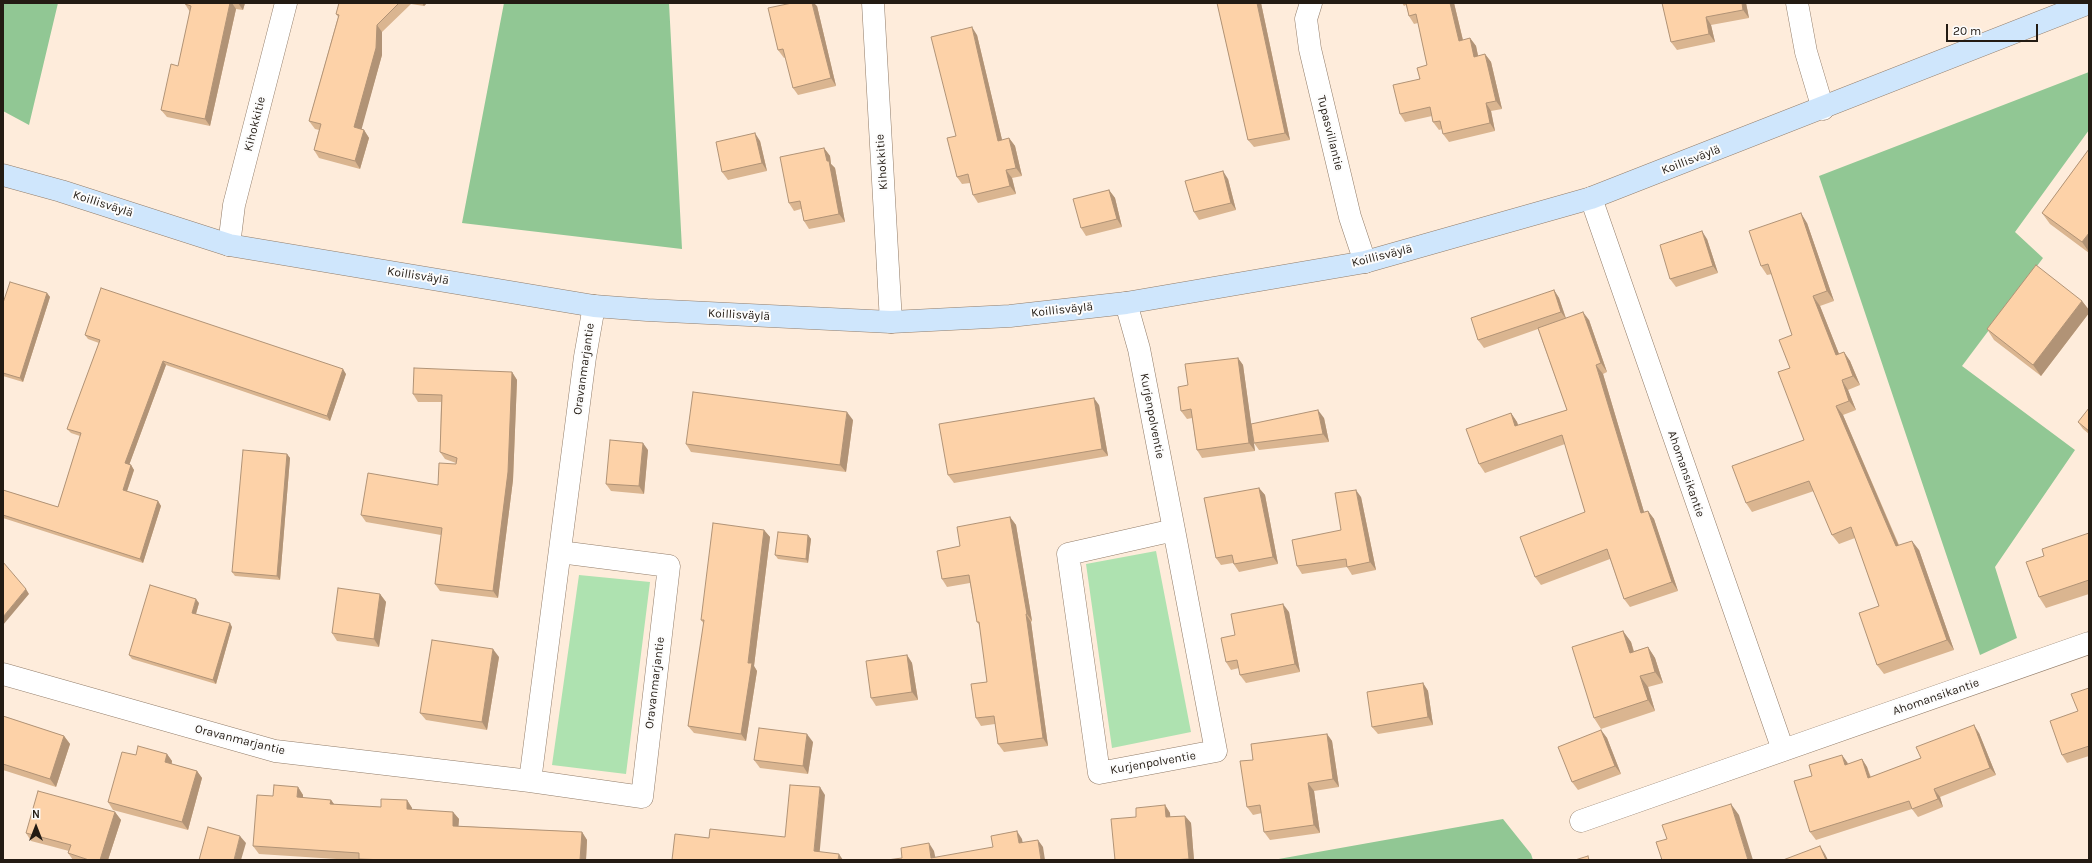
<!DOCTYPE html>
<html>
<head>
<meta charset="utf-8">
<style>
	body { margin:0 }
	#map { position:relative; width:2092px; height:863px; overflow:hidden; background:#feecdb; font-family:Karla,sans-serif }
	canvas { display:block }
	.frame { position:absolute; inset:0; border:4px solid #231b13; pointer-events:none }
	.north { position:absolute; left:16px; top:807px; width:40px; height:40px; -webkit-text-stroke:3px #fcfcfc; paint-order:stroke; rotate:0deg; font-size:11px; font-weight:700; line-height:16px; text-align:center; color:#231b13 }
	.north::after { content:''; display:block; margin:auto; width:14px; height:18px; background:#231b13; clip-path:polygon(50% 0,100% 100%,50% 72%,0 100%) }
	.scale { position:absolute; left:1946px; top:24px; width:92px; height:18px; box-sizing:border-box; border:2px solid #231b13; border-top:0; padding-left:5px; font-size:12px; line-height:14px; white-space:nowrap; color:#231b13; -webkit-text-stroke:3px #fcfcfc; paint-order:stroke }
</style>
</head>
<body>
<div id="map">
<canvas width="2092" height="863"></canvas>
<div class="frame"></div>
<div class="north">N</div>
<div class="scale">20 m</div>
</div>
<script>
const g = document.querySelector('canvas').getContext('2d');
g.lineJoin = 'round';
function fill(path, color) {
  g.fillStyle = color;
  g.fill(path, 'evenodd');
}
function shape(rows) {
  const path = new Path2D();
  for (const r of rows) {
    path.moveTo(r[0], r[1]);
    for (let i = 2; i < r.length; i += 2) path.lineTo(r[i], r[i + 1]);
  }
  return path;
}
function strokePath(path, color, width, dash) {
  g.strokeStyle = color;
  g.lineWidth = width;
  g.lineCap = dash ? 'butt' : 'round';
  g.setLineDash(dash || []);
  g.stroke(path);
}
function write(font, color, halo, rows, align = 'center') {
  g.font = font + ' Karla,sans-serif';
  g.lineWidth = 4;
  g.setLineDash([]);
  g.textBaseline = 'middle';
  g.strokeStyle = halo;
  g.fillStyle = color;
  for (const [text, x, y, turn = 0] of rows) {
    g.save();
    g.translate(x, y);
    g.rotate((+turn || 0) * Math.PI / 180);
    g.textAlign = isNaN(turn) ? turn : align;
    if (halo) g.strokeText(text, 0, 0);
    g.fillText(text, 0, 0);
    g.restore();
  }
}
fill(shape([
	[1156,551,1191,732,1112,748,1086,564],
	[579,575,650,582,626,774,552,765]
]), '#aee2b0');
fill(shape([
	[3,3,58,3,29,125,3,111],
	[504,3,669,3,682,249,462,223],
	[2089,72,2089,130,2015,232,2043,258,1962,366,2075,450,1995,567,2017,638,1980,655,1819,176],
	[1503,819,1531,854,1533,860,1273,860]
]), '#91c794');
const street = shape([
	[873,3,891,322],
	[1311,3,1306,19,1310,49,1350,217,1365,262],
	[1797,3,1806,52,1823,109],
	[1591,198,1783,750],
	[229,245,234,205,286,3],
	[1126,303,1139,349,1174,530,1216,751,1099,773,1068,554,1174,530],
	[560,552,669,566,642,797,530,781,585,357,594,306],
	[3,674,275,751,530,781],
	[1581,821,2089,643]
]);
const secondary = shape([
	[3,175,61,191,229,245,594,306,647,310,891,322,1010,316,1126,303,1365,262,1591,198,2089,3]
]);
strokePath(street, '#927d6a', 23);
strokePath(secondary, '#927d6a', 23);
strokePath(street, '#fff', 22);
strokePath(secondary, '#cfe6fc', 22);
fill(shape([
	[185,3,245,3,243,10,236,9,210,126,167,117,161,110,178,66,190,12,185,4],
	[339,3,427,3,424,6,411,4,382,32,382,55,361,129,364,130,369,138,360,169,319,158,314,150,319,130,315,129,309,121,338,17,336,14],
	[1217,3,1261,3,1290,140,1254,147,1248,140],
	[1402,3,1454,3,1463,40,1470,38,1476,46,1478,56,1485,54,1491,62,1502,109,1491,111,1495,131,1449,142,1443,134,1442,129,1439,130,1433,122,1432,116,1405,122,1400,114,1427,65,1418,23,1414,24,1409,16,1406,5,1404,6],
	[1662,3,1746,3,1749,18,1711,25,1715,42,1677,50,1671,42],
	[817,6,836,86,798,95,793,88,786,57,784,58,778,50],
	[977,35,1002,140,1009,138,1015,146,1022,176,1012,178,1016,194,978,203,973,195,970,183,962,184,957,177,956,136],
	[760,141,767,171,728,180,722,172],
	[824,148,830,156,831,164,835,168,845,222,809,229,804,221,801,209,794,211,789,203],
	[2089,149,2089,253,2050,224,2042,213],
	[1228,179,1236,210,1199,220,1194,212],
	[1109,190,1115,198,1122,227,1086,236,1081,228],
	[1807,223,1834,301,1820,306,1839,354,1844,352,1850,361,1860,385,1848,390,1856,410,1843,415,1899,545,1919,550,1954,650,1884,674,1877,665,1879,606,1855,538,1839,544,1832,535,1814,491,1752,512,1746,503,1804,440,1790,368,1792,335,1772,274,1767,275,1761,266],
	[1707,239,1718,273,1676,287,1670,279],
	[1554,290,1559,298,1566,318,1589,320,1607,372,1603,374,1644,512,1648,511,1654,519,1678,591,1630,607,1624,599,1610,559,1541,585,1535,577,1585,512,1565,444,1485,473,1479,464,1511,413,1517,422,1518,425,1567,410,1538,329,1484,348,1478,340],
	[47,293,50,297,23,382,3,376,3,303],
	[2082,301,2089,310,2089,313,2041,376,1994,340,1987,329],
	[85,335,346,374,330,421,166,365,129,465,131,465,134,470,127,491,158,501,161,506,143,563,3,518,3,490,58,507,80,436,71,433,67,429,99,343,88,339],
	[1238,358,1243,365,1251,424,1324,418,1329,442,1259,450,1254,443,1253,438,1255,451,1202,458,1197,450,1192,418,1187,419,1181,411,1188,385],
	[512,372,517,380,513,480,498,598,440,591,435,584,441,535,366,522,361,515,438,485,456,464,456,463,445,459,440,452,441,402,418,402,413,394],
	[1099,405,1108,456,954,483,948,475],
	[2089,408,2089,434,2083,429,2078,422],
	[853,420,846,472,691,452,686,444],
	[648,450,644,494,611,491,606,484],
	[287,454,290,458,280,580,235,576,232,572],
	[1259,488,1265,495,1278,564,1239,572,1233,563,1221,565,1216,558],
	[1361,497,1376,570,1352,575,1347,567,1302,574,1297,566,1341,530],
	[1010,517,1016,525,1032,621,1031,622,1048,746,1004,752,998,744,995,724,981,726,976,718,987,682,980,626,977,622,970,583,947,587,942,579,960,546],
	[764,530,770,537,754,666,757,671,746,741,694,733,688,726,704,624,701,620],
	[2089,533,2089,594,2046,608,2039,597,2044,556],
	[808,535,811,539,808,563,778,559,775,555],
	[380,594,386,602,379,647,337,641,332,633],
	[199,603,196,614,232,627,216,684,132,659,129,655],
	[1289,612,1300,672,1246,683,1240,675,1239,668,1231,670,1226,662,1235,635],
	[1623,631,1631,642,1634,651,1648,647,1655,658,1663,683,1648,687,1655,711,1601,729,1594,718],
	[907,655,912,663,918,700,876,706,871,698],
	[499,657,487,730,426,720,420,713],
	[1423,683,1428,691,1433,725,1378,734,1372,727],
	[2089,688,2089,756,2067,763,2062,755,2078,711],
	[3,716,64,736,70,744,56,787,3,770],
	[1601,730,1607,738,1621,774,1578,790,1572,782],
	[1979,733,1996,775,1940,797,1943,807,1918,817,1912,809,1816,840,1810,832,1812,776,1847,762,1848,764,1862,759,1867,767,1871,777,1921,758],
	[1327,734,1332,741,1339,787,1314,791,1320,833,1270,840,1264,832,1262,813,1253,815,1247,807,1253,760],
	[813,742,808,774,760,768,754,760],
	[167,754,172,761,172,764,197,771,202,778,188,830,113,810,108,802,136,755],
	[298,787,303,795,303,798,331,800,334,804,381,807,407,800,412,808,412,810,453,812,459,819,458,826,582,832,587,840,586,860,352,860,259,854,253,846,273,796],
	[1165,805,1170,813,1170,817,1185,816,1191,823,1194,860,1115,860,1136,817],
	[115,812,121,820,108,860,73,860,68,853,69,851,31,841,26,833]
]), '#dab590');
fill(shape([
	[230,3,232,3,236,9,210,126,205,119],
	[238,3,245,3,243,10],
	[422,3,427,3,424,6],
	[812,3,814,3,817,6,836,86,831,78],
	[1257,3,1261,3,1290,140,1285,133],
	[1450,3,1454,3,1465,49,1459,41],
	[1742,3,1746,3,1749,18,1743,10],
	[1706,17,1711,25,1715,42,1709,34],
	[377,25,382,32,382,55,360,135,354,127],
	[972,27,977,35,1004,148,998,141],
	[1470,38,1476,46,1480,65,1474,57],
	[1485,54,1491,62,1502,109,1496,101],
	[1486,103,1491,111,1495,131,1490,123],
	[364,130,369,138,360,169,355,161],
	[755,133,760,141,767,171,762,163],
	[1009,138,1015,146,1022,176,1016,168],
	[824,148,830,156,831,164,835,168,845,222,839,214],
	[1006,170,1012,178,1016,194,1010,186],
	[1223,171,1228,179,1236,210,1231,203],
	[1109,190,1115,198,1122,227,1117,219],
	[1801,213,1807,223,1834,301,1827,291],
	[1702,231,1707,239,1718,273,1713,266],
	[2089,233,2089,252,2082,242],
	[1554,290,1559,298,1566,319,1561,312],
	[47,293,50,297,23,382,20,378],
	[1813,296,1820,306,1843,364,1836,355],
	[2082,301,2089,310,2089,313,2041,376,2033,365],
	[1583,312,1589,320,1607,372,1601,363],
	[1844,352,1850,361,1860,385,1853,376],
	[1238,358,1243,365,1255,451,1249,443],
	[163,361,166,365,128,468,125,463],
	[1596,365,1603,374,1647,522,1641,513],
	[343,369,346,374,330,421,327,416],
	[512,372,517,380,513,480,498,598,493,591],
	[1842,380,1848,390,1856,410,1849,401],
	[1094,398,1099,405,1108,456,1102,449],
	[1836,406,1843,415,1903,556,1896,546],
	[1318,410,1324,418,1329,442,1323,434],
	[847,412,853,420,846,472,840,465],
	[1511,413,1517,422,1521,434,1515,426],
	[643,443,648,450,644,494,639,486],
	[287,454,290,458,280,580,277,576],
	[131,465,134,470,126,494,123,490],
	[1259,488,1265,495,1278,564,1273,557],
	[1356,490,1361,497,1376,570,1370,562],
	[158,501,161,506,143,563,140,559],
	[1648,511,1654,519,1678,591,1672,582],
	[1010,517,1016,525,1032,621,1027,614],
	[764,530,770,537,754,666,757,671,746,741,741,734,748,663],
	[808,535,811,539,808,563,806,559],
	[1912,541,1919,550,1954,650,1947,640],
	[26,589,29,594,3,625,3,617],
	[380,594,386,602,379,647,374,639],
	[196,599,199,603,195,617,192,613],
	[1283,604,1289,612,1300,672,1295,664],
	[1026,614,1031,622,1048,746,1043,738],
	[230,623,232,627,216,684,213,680],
	[1623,631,1631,642,1637,664,1630,653],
	[1648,647,1655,658,1663,683,1655,672],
	[493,649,499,657,487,730,482,722],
	[907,655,912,663,918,700,912,692],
	[1640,676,1648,687,1655,711,1648,700],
	[1423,683,1428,691,1433,725,1428,717],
	[1974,725,1979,733,1996,775,1990,768],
	[1601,730,1607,738,1621,774,1615,766],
	[807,734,813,742,808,774,803,766],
	[1327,734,1332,741,1339,787,1333,779],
	[64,736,70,744,56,787,50,779],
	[167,754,172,761,170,770,165,762],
	[1842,755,1847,762,1851,773,1845,765],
	[1862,759,1867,767,1873,786,1868,778],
	[197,771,202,778,188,830,182,822],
	[1308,783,1314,791,1320,833,1314,825],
	[298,787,303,795,303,805,297,797],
	[820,787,825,795,819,859,814,851],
	[1934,789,1940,797,1943,807,1938,799],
	[331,800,336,807,330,804],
	[407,800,412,808,412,817,407,809],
	[1731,804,1739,815,1753,860,1748,860],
	[1165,805,1170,813,1171,825,1166,817],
	[115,812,121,820,108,860,100,860],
	[453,812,459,819,458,834,453,826],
	[1185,816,1191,823,1194,860,1190,860,1189,859],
	[1017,831,1022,839,1024,850,1019,843],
	[582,832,587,840,586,860,580,860],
	[240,836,246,843,241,860,234,860],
	[1038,840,1043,847,1045,860,1041,860],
	[929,843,934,851,936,860,931,858],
	[1820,846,1825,854,1828,860,1826,860],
	[839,854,843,860,838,860]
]), '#b19376');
const building = shape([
	[185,3,230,3,205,119,161,110,171,64,178,66,191,6,185,4,185,3],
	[339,3,399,3,377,25,376,48,354,127,364,130,355,161,314,150,321,124,309,121,339,15,336,14,339,3],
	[792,3,812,3,831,78,793,88,783,49,778,50,768,8,792,3],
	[1217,3,1257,3,1285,133,1248,140,1217,3],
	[1406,3,1450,3,1459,41,1470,38,1474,57,1485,54,1496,101,1486,103,1490,123,1443,134,1440,121,1433,122,1430,107,1400,114,1393,85,1420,79,1417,68,1427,65,1416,14,1409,16,1406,3],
	[1662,3,1742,3,1743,10,1706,17,1709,34,1671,42,1662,3],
	[972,27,998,141,1009,138,1016,168,1006,170,1010,186,973,195,968,174,957,177,947,138,956,136,931,37,972,27],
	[755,133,762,163,722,172,716,142,755,133],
	[824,148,827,161,829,161,839,214,804,221,800,201,789,203,780,157,824,148],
	[2089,149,2089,233,2082,242,2042,213,2089,149],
	[1223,171,1231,203,1194,212,1185,181,1223,171],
	[1109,190,1117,219,1081,228,1073,199,1109,190],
	[1801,213,1827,291,1813,296,1836,355,1844,352,1853,376,1842,380,1849,401,1836,406,1896,546,1912,541,1947,640,1877,665,1859,613,1879,606,1851,527,1832,535,1809,481,1746,503,1732,466,1804,440,1778,372,1790,368,1779,340,1792,335,1768,264,1761,266,1749,231,1801,213],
	[1702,231,1713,266,1670,279,1660,245,1702,231],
	[2036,265,2082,301,2033,365,1987,329,2036,265],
	[10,282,47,293,20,378,3,373,3,303,10,282],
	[101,288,343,369,327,416,163,361,125,463,131,465,123,490,158,501,140,559,3,515,3,490,58,507,81,433,67,429,100,340,85,335,101,288],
	[1554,290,1561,312,1478,340,1471,318,1554,290],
	[1583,312,1601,363,1596,365,1641,513,1648,511,1672,582,1624,599,1607,549,1535,577,1520,537,1585,512,1562,435,1479,464,1466,429,1511,413,1515,426,1567,410,1538,328,1583,312],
	[1238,358,1249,443,1197,450,1191,409,1181,411,1178,387,1188,385,1185,364,1238,358],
	[414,368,512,372,508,472,493,591,435,584,442,528,361,515,368,473,438,485,439,463,456,464,457,458,440,452,442,395,413,394,414,368],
	[693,392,847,412,840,465,686,444,693,392],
	[1094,398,1102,449,948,475,939,424,1094,398],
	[2089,408,2089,431,2078,422,2089,408],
	[1318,410,1323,434,1254,443,1251,424,1318,410],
	[610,440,643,443,639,486,606,484,610,440],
	[243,450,287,454,277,576,232,572,243,450],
	[1259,488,1273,557,1234,564,1232,555,1216,558,1204,498,1259,488],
	[1356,490,1370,562,1347,567,1346,559,1297,566,1292,540,1341,530,1335,493,1356,490],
	[1010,517,1027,614,1026,614,1043,738,998,744,994,716,976,718,971,684,987,682,979,622,977,622,969,575,942,579,937,551,960,546,957,527,1010,517],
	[713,523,764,530,748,663,752,663,741,734,688,726,704,620,701,620,713,523],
	[778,532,808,535,806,559,775,555,778,532],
	[2089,533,2089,580,2039,597,2026,562,2044,556,2042,549,2089,533],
	[3,562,26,589,3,617,3,562],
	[150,585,196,599,192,613,230,623,213,680,129,655,150,585],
	[338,588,380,594,374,639,332,633,338,588],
	[1283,604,1295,664,1240,675,1237,660,1226,662,1221,638,1235,635,1231,614,1283,604],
	[1623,631,1630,653,1648,647,1655,672,1640,676,1648,700,1594,718,1572,647,1623,631],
	[432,640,493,649,482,722,420,713,432,640],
	[907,655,912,692,871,698,866,661,907,655],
	[1423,683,1428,717,1372,727,1367,692,1423,683],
	[2089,688,2089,746,2062,755,2050,721,2078,711,2071,694,2089,688],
	[3,716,64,736,50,779,3,764,3,716],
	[1974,725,1990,768,1934,789,1938,799,1912,809,1909,801,1810,832,1794,781,1812,776,1809,765,1842,755,1845,765,1862,759,1868,778,1921,758,1916,747,1974,725],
	[759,728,807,734,803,766,754,760,759,728],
	[1601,730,1615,766,1572,782,1558,747,1601,730],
	[1327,734,1333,779,1308,783,1314,825,1264,832,1260,805,1247,807,1240,761,1253,760,1251,744,1327,734],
	[138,746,167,754,165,762,197,771,182,822,108,802,122,752,136,755,138,746],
	[274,785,298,787,297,797,331,800,330,804,381,807,381,799,407,800,407,809,453,812,453,826,582,832,580,860,387,860,359,859,359,853,253,846,257,795,273,796,274,785],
	[790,785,820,787,814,851,839,854,838,860,672,860,675,834,709,838,710,829,785,837,790,785],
	[38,791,115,812,100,860,89,860,68,853,71,845,26,833,38,791],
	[1731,804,1748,860,1662,860,1656,842,1667,839,1662,825,1731,804],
	[1165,805,1166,817,1185,816,1189,859,1170,860,1115,860,1111,819,1136,817,1136,808,1165,805],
	[208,827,240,836,234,860,199,860,208,827],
	[1017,831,1019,843,1038,840,1041,860,887,860,902,858,901,848,929,843,931,858,993,847,991,836,1017,831],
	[1820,846,1826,860,1783,860,1820,846],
	[1588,856,1589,860,1575,860,1588,856]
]);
fill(building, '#fdd2a8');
strokePath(building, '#b19376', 1);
write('12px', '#231b13', '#fcfcfc', [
	["Kihokkitie",255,124,-76],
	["Tupasvillantie",1330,133,76],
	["Koillisväylä",1691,160,-21],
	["Kihokkitie",882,162,-94],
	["Koillisväylä",103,204,18],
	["Koillisväylä",1382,256,-14],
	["Koillisväylä",418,276,9],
	["Koillisväylä",1062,310,-6],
	["Koillisväylä",739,315,3],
	["Oravanmarjantie",584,369,-82],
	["Kurjenpolventie",1152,416,79],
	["Ahomansikantie",1686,474,71],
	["Oravanmarjantie",655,683,-83],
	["Ahomansikantie",1936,697,-19],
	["Oravanmarjantie",240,740,14],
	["Kurjenpolventie",1153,763,-10]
]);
</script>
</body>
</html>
